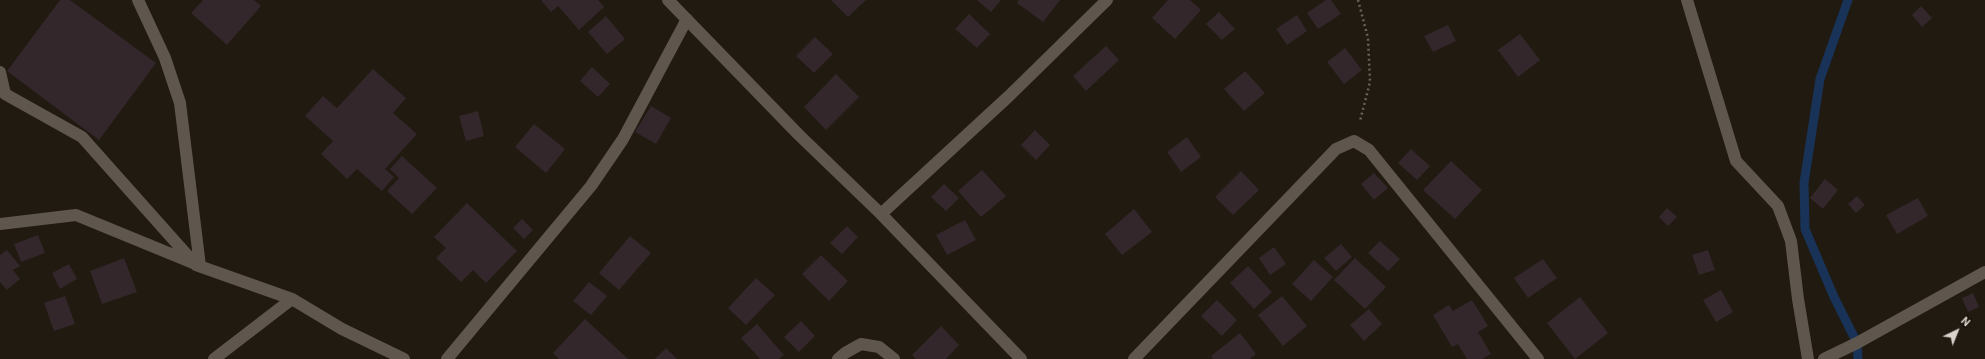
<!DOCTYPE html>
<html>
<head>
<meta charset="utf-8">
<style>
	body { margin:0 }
	#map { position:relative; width:1985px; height:359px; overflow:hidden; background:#211a11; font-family:Roboto,sans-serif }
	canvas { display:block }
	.north { position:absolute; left:1937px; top:311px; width:40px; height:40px; -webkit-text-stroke:3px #171109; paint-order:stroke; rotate:43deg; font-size:11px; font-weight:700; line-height:16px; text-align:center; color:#d8d3cd }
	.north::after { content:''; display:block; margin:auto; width:14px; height:18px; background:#d8d3cd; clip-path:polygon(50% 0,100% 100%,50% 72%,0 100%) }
</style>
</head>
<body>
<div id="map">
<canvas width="1985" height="359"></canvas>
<div class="north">N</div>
</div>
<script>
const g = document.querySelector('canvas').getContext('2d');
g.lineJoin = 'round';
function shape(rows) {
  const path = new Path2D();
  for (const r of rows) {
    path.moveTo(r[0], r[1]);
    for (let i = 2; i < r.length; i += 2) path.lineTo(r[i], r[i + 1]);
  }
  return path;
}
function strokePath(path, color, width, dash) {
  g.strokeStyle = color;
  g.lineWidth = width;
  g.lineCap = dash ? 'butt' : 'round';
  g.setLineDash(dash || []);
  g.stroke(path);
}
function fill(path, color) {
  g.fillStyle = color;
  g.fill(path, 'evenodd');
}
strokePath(shape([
	[1848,0,1820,79,1804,183,1805,229,1834,297,1857,343,1858,359]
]), '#183357', 9);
fill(shape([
	[60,0,70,0,156,63,99,140,7,71],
	[203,0,254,0,261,6,227,45,191,13],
	[541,0,598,0,604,7,579,30,558,6,551,12],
	[831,0,866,0,848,17],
	[977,0,1001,0,991,12],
	[1019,0,1060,0,1043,22,1017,3],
	[1168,0,1190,0,1201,10,1175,39,1152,18],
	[1326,0,1331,0,1341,14,1318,29,1307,13],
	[1921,6,1932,18,1922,27,1912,15],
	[1219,12,1235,29,1222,40,1206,24],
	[969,14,990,34,977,48,955,29],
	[1297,15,1307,31,1287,45,1276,29],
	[606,16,625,39,607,54,588,32],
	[1448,25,1456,41,1433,52,1424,36],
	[1520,34,1540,60,1518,77,1498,50],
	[815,37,833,54,814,73,796,56],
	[1106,46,1119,60,1086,91,1073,76],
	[1345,48,1362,70,1344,84,1327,62],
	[592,67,610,84,598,97,580,81],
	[373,69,406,98,393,113,417,134,385,169,394,177,382,191,357,169,347,179,321,154,333,141,305,116,323,96,337,108],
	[1245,71,1265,93,1244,111,1224,89],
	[836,74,859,97,826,130,804,107],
	[651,106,671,118,656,144,635,132],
	[478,111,484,136,466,141,459,116],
	[534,124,565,149,546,173,515,147],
	[1035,130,1050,145,1036,160,1021,145],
	[1187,137,1201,157,1181,172,1167,152],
	[1411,149,1430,166,1417,180,1398,163],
	[402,156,437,188,412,214,387,191,399,178,390,169],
	[1451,161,1482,190,1455,219,1423,190],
	[982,170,1006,196,981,217,958,191],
	[1241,171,1259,190,1233,215,1215,197],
	[1374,173,1388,188,1374,200,1361,184],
	[1825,179,1838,190,1823,209,1810,198],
	[944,184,959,198,946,211,931,197],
	[1857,196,1865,205,1856,213,1848,204],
	[1918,198,1928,216,1897,234,1886,215],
	[467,203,517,251,486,283,473,270,461,282,436,258,446,248,434,237],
	[1667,208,1677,217,1668,226,1659,217],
	[1134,209,1152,232,1122,255,1105,234],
	[522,219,533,230,524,239,513,228],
	[965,220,976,240,947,255,936,235],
	[847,226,858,237,842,254,830,243],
	[38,235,45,253,21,262,14,244],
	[630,236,651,253,619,290,599,273],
	[1380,241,1400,259,1388,271,1368,253],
	[1341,244,1352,257,1336,271,1324,258],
	[1274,247,1286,264,1270,275,1259,258],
	[7,250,20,266,13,270,20,279,7,290,0,282,0,255],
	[1708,250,1715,270,1699,275,1692,255],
	[821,255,848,281,829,301,802,274],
	[124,258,137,292,102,304,90,271],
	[1355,258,1386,287,1365,309,1334,280],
	[1543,259,1557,278,1528,298,1514,278],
	[1314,260,1333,277,1311,301,1292,284],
	[69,264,77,279,60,289,52,273],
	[1248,266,1272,292,1254,309,1230,283],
	[756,278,775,295,746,325,728,308],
	[589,282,607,296,591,315,573,301],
	[1721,290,1733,312,1716,322,1703,300],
	[1973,293,1979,307,1968,312,1962,298],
	[65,296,75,324,54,331,44,303],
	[1282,296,1307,326,1283,346,1258,315],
	[1580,297,1608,333,1575,359,1547,323],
	[1217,300,1237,320,1222,336,1201,316],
	[1472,300,1488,326,1478,332,1491,354,1482,359,1467,359,1458,344,1452,347,1433,315,1449,305,1453,311],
	[1369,309,1382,324,1364,341,1350,325],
	[585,319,628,359,559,359,553,353],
	[801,321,815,336,799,352,784,337],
	[757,324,784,355,779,359,760,359,741,338],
	[941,326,959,345,946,359,916,359,912,355],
	[1240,333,1256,354,1250,359,1213,359,1211,356],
	[666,348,677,359,655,359]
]), '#33272b');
strokePath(shape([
	[1358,0,1368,38,1370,82,1360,121]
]), '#676159', 2.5, [2, 3]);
strokePath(shape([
	[138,0,165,58,180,103,200,266],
	[668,0,799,135,881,214,1021,359],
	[1687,0,1736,161,1778,206,1791,241,1798,299,1808,359],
	[0,72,5,94,82,137,196,265,292,299,342,329,404,359],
	[881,214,1009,96,1107,0],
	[0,224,76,215,193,263],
	[214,359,292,299],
	[447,359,591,186,623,139,687,19],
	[838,359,845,353,861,344,879,347,894,359],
	[1134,359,1336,149,1354,141,1369,150,1538,359],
	[1824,359,1857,343,1985,272]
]), '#5f574d', 12);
</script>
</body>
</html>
